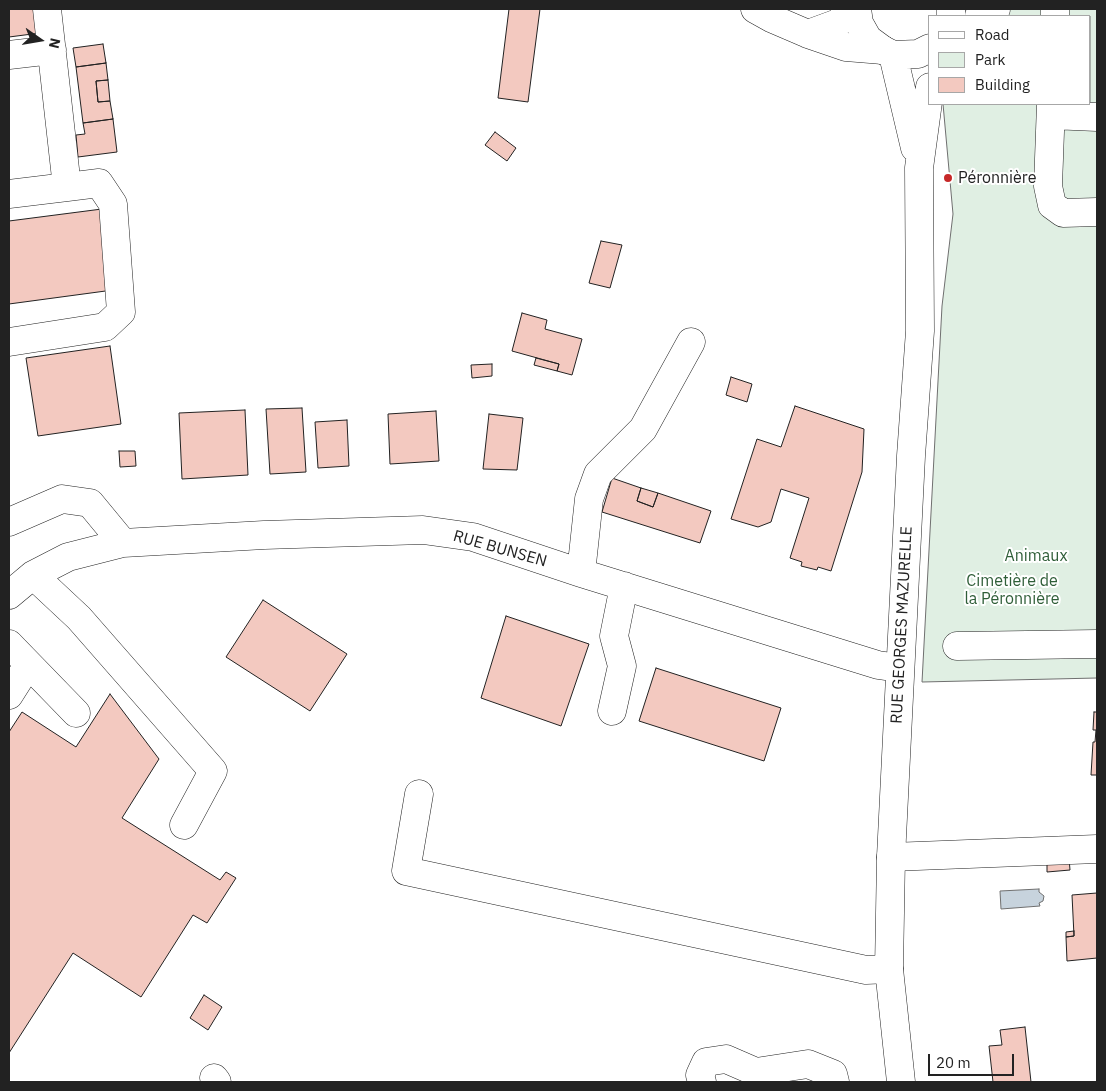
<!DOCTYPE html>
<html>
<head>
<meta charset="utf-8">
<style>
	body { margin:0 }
	#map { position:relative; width:1106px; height:1091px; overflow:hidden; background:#fff; font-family:"IBM Plex Sans",sans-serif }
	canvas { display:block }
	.frame { position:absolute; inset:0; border:10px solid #222; pointer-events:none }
	.legend { position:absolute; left:928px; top:15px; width:162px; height:90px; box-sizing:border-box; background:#fff; border:1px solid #a7a7a7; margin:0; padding:6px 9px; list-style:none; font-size:15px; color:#222 }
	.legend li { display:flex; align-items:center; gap:10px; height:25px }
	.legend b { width:25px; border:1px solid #a7a7a7 }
	.north { position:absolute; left:15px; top:15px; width:50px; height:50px; -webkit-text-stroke:4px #fff; paint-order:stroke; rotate:103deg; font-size:14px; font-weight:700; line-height:20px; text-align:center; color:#222 }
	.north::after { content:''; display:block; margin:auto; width:18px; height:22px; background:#222; clip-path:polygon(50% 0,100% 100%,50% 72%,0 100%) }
	.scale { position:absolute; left:928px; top:1054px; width:86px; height:22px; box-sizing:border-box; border:2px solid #222; border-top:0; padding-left:6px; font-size:15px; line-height:18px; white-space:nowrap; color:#222; -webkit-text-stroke:4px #fff; paint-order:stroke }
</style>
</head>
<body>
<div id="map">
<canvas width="1106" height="1091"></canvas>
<div class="frame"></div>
<ul class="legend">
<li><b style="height:6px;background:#fff"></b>Road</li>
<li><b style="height:14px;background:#e0efe3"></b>Park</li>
<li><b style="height:14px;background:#f3c9c0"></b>Building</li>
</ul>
<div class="north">N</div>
<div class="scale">20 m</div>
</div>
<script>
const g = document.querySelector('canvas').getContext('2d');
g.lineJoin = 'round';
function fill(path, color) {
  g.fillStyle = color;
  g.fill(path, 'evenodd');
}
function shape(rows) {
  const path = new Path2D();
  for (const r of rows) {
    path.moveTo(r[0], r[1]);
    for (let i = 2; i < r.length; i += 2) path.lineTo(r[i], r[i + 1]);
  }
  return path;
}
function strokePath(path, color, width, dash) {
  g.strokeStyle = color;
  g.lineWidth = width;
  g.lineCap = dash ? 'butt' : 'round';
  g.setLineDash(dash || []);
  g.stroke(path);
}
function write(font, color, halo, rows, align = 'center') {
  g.font = font + ' "IBM Plex Sans",sans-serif';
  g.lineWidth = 4;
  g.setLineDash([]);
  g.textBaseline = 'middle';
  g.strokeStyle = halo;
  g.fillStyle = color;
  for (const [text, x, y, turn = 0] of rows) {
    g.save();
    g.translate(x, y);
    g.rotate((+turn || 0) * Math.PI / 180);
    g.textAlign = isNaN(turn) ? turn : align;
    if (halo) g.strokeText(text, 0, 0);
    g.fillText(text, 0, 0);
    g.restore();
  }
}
const green = shape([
	[971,9,1097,9,1097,678,922,682,942,306,953,214,943,104,1090,104,1090,16,969,16,971,9]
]);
fill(green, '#e0efe3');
strokePath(green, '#6f6f6f', 1);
const water = shape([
	[1039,889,1039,892,1044,896,1043,901,1039,903,1040,906,1001,909,1000,891,1039,889]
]);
fill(water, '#c7d3dd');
strokePath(water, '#6f6f6f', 1);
const building = shape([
	[9,9,36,9,40,33,9,37,9,9],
	[509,9,540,9,528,102,498,98,509,9],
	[103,44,106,63,76,67,73,48,103,44],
	[106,63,108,80,96,81,98,102,110,101,113,119,83,123,76,67,106,63],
	[108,80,110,101,98,102,96,81,108,80],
	[113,119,117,152,78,157,76,135,85,134,83,123,113,119],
	[495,132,516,148,507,161,485,145,495,132],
	[102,209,113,290,9,304,9,221,102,209],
	[601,241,622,245,610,288,589,283,601,241],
	[522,313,547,320,545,329,582,339,572,375,557,371,559,364,512,351,522,313],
	[110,346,121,424,38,436,26,358,110,346],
	[536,358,559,364,557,371,534,365,536,358],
	[492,364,492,376,472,378,471,365,492,364],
	[731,377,752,384,747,402,726,395,731,377],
	[795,406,864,429,862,472,831,571,818,567,817,570,801,566,802,562,790,558,809,498,781,489,771,522,758,527,731,519,757,439,781,447,795,406],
	[302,408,306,472,270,474,266,409,302,408],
	[245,410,248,475,182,479,179,413,245,410],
	[436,411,439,461,390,464,388,414,436,411],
	[489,414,523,418,517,470,483,469,489,414],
	[347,420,349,466,318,468,315,422,347,420],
	[119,451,135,451,136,466,120,467,119,451],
	[612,478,641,488,637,501,653,507,658,493,711,511,700,543,602,512,612,478],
	[641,488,658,493,653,507,637,501,641,488],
	[263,600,347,654,310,711,226,657,263,600],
	[506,616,589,644,561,726,481,698,506,616],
	[656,668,781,708,764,761,639,721,656,668],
	[110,694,159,759,122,818,220,880,226,872,236,878,207,923,193,915,141,997,73,953,9,1053,9,732,22,712,76,747,110,694],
	[1094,712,1097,712,1097,775,1091,775,1093,742,1095,742,1096,730,1093,730,1094,712],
	[1069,858,1070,870,1047,872,1047,860,1069,858],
	[1097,893,1097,958,1067,961,1066,937,1074,936,1072,895,1097,893],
	[1074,931,1074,936,1066,937,1066,932,1074,931],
	[204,995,222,1007,208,1030,190,1018,204,995],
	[1025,1027,1031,1082,993,1082,989,1046,1002,1045,1000,1030,1025,1027]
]);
fill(building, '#f3c9c0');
strokePath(building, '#222', 1);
const minor = shape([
	[755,9,773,19,808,34,846,47,883,50],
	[979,16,996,9],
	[1055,16,1055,9],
	[808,34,838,23,851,9],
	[9,55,52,50],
	[1051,104,1048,186,1052,205,1063,213,1097,212],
	[1051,115,1097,117],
	[9,194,67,187],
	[9,342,105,327,121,312,113,204,99,183,67,187,47,9],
	[9,522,62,499,90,503,123,543],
	[581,573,589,499,598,474,643,429,691,342],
	[33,575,79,618,213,771,184,825],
	[9,595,33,575,68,557,123,543,264,535,423,530,473,537,581,573,878,665,899,668],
	[9,644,76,713],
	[957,646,1097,644],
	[9,695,28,665],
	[612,711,622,666,614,636,624,586],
	[419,794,406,871,866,970,889,969],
	[891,857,1097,849],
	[214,1078,217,1082],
	[702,1082,700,1075,706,1062,726,1059,756,1072],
	[757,1082,756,1072,808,1064,833,1074,835,1082]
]);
const major = shape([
	[857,9,859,23,868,39,883,50,893,55,918,54,930,48],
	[951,16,951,9],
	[893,55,915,148],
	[901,1082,889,969,891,857,911,456,920,331,919,168,930,87]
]);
strokePath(minor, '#222', 29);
strokePath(major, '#222', 29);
strokePath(minor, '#fff', 28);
strokePath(major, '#fff', 28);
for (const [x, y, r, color] of [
	[948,178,5,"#c62828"]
]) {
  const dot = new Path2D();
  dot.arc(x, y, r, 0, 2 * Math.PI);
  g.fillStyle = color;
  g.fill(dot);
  strokePath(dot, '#fff', 2);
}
write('16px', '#222', '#fff', [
	["Péronnière",958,178]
], 'left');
write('16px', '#222', '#fff', [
	["RUE BUNSEN",500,549,16],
	["RUE GEORGES MAZURELLE",902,625,-87]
]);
write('16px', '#2f5e38', '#fff', [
	["Animaux",1036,556],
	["Cimetière de",1012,581],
	["la Péronnière",1012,599]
]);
</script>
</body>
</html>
